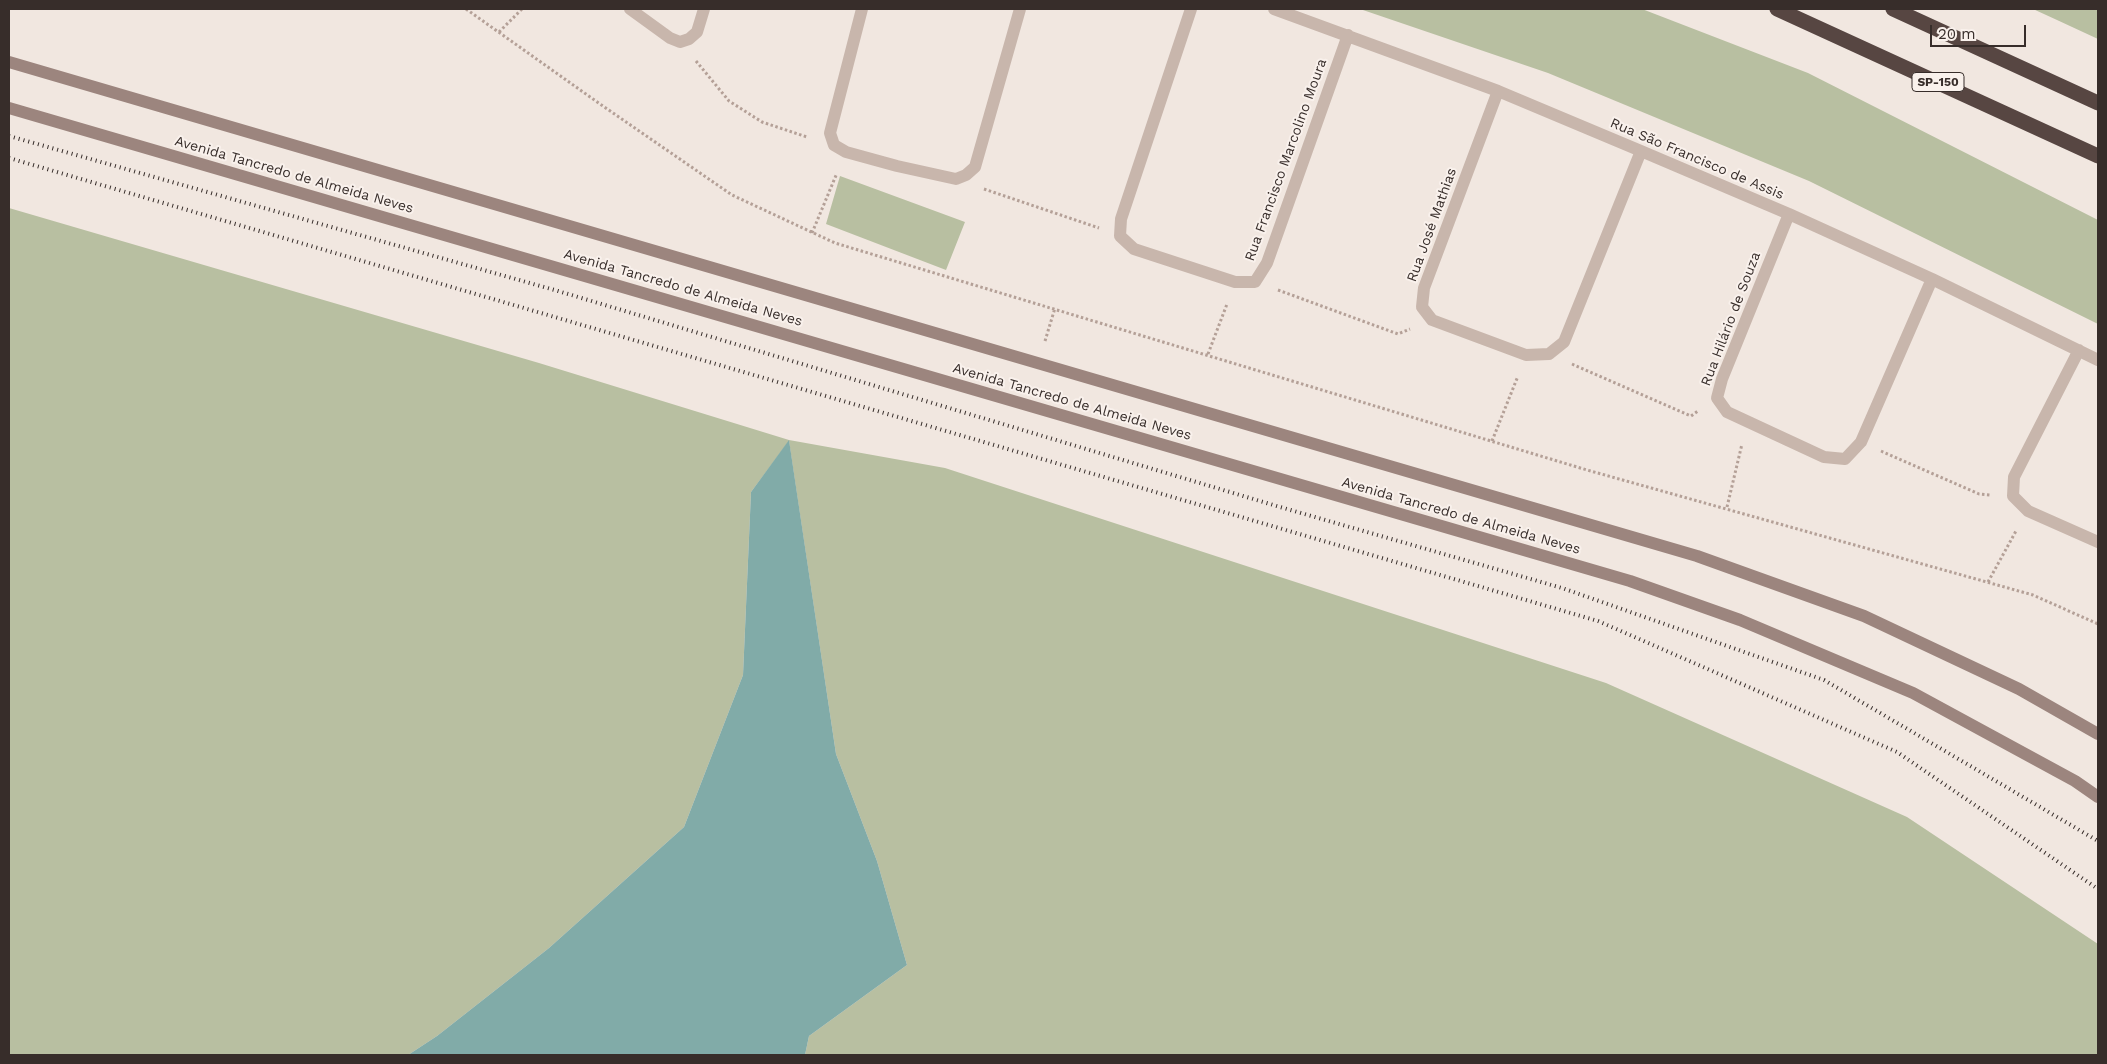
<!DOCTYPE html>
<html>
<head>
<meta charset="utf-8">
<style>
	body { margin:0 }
	#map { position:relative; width:2107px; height:1064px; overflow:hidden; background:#f1e7e0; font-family:"Work Sans",sans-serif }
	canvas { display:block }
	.frame { position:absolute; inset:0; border:10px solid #372d2a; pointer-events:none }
	.scale { position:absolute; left:1930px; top:25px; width:96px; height:22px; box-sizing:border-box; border:2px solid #372d2a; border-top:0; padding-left:6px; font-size:15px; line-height:18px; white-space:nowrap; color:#372d2a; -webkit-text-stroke:4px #f9f1ec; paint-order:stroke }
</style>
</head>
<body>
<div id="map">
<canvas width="2107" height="1064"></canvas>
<div class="frame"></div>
<div class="scale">20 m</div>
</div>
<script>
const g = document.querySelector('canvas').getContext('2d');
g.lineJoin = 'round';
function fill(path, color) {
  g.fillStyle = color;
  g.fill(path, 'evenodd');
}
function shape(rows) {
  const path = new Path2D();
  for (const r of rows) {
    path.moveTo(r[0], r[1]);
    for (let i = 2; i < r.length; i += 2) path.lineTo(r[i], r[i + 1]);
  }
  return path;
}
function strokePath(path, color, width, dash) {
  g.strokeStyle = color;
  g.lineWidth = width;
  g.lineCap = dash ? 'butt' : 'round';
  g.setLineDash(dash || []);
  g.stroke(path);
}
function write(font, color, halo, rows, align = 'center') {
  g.font = font + ' "Work Sans",sans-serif';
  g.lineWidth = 4;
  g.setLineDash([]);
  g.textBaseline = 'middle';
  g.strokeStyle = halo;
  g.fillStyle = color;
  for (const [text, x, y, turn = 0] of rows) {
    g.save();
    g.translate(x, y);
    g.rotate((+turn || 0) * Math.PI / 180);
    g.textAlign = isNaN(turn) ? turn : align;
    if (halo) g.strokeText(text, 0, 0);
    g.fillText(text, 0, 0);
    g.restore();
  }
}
fill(shape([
	[1360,9,1642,9,1808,73,2098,220,2098,324,1809,181,1548,73],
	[2033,9,2098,9,2098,39,2057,20],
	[840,176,965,222,946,270,826,224],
	[9,208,539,363,789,440,945,468,1606,683,1907,817,2098,944,2098,1055,805,1055,809,1036,907,965,877,861,836,754,789,441,751,492,743,675,684,827,549,948,437,1036,408,1055,9,1055]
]), '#b8bfa1');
fill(shape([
	[789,440,836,754,877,861,907,965,809,1036,805,1055,408,1055,437,1036,549,948,684,827,743,675,751,492]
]), '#81aba8');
strokePath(shape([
	[466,9,600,104,732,195,835,243,1587,470,2033,595,2098,624],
	[499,32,522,9],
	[696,61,729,101,762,122,807,137],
	[984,189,1099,228],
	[812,233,837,173],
	[1278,290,1398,334,1410,329],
	[1045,341,1055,308],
	[1208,354,1227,304],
	[1572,364,1691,416,1698,411],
	[1492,441,1518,376],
	[1881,451,1979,494,1990,495],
	[1727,507,1742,444],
	[1988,582,2016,531]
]), '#b4a097', 3, [2.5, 2.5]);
strokePath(shape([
	[630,9,670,38,680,42,689,39,697,32,704,9],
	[862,9,830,133,834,145,846,152,897,166,956,179,966,175,975,167,1020,9],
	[1191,9,1121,219,1120,236,1134,249,1235,282,1255,282,1267,263,1348,35],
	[1274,9,1498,91,1641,151,1789,214,1932,279,2098,360],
	[1498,91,1424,288,1422,307,1432,320,1526,355,1549,354,1564,342,1641,151],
	[1789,214,1722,379,1717,398,1727,412,1824,457,1845,459,1861,442,1932,279],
	[2079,350,2014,477,2013,496,2028,511,2098,542]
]), '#c8b6ac', 12);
strokePath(shape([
	[9,62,1697,556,1864,616,2019,689,2098,734],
	[9,108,1630,581,1740,620,1913,693,2075,781,2098,797]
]), '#9c857e', 12);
strokePath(shape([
	[1777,9,2098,156],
	[1893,9,2098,103]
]), '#574642', 15);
strokePath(shape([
	[9,136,558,291,1280,507,1562,588,1824,680,2098,841],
	[9,158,1598,621,1897,752,2098,889]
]), '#372d2a', 4, [1, 4]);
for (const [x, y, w] of [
	[1938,82,52]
]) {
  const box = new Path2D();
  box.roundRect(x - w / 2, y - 9.5, w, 19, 4);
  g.fillStyle = '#f9f1ec';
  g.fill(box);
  strokePath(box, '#372d2a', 1);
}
write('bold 12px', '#372d2a', null, [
	["SP-150",1938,82]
]);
write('14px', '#372d2a', '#f9f1ec', [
	["Rua São Francisco de Assis",1697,159,23],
	["Rua Francisco Marcolino Moura",1286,160,-70],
	["Avenida Tancredo de Almeida Neves",294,175,16],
	["Rua José Mathias",1432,225,-70],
	["Avenida Tancredo de Almeida Neves",683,288,16],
	["Rua Hilário de Souza",1731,319,-69],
	["Avenida Tancredo de Almeida Neves",1072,402,16],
	["Avenida Tancredo de Almeida Neves",1461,516,16]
]);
</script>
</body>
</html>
